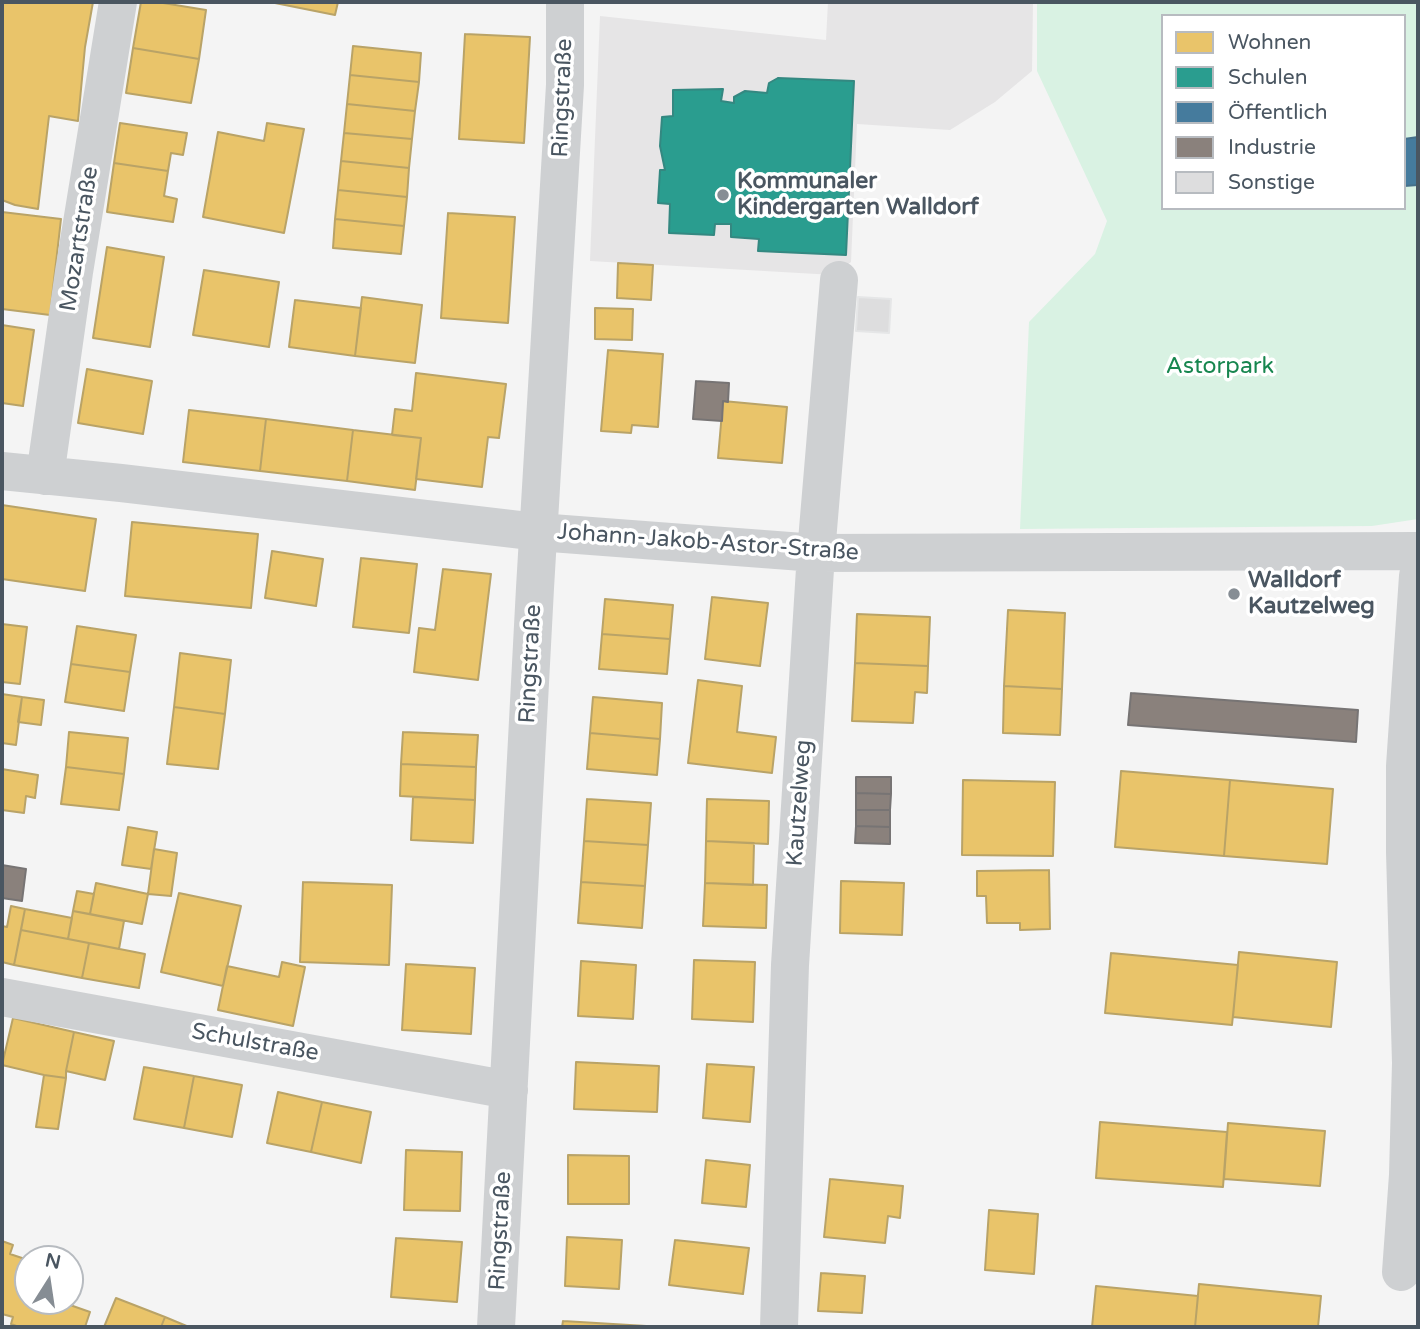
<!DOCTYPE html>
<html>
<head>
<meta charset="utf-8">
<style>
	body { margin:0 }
	#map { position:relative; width:1420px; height:1329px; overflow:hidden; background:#f4f4f4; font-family:"Varela Round",sans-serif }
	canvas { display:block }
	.frame { position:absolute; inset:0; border:4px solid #4a5661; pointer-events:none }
	.legend { position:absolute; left:1161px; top:14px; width:245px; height:196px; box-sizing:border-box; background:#fff; border:2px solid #b7bbc0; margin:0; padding:9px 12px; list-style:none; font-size:21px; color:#4a5661 }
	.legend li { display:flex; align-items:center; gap:14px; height:35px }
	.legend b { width:35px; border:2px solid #b7bbc0 }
	.north { position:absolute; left:14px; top:1245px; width:70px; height:70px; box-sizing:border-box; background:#fff; border:2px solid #b7bbc0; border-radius:50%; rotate:12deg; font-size:19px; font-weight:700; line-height:28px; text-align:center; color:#4a5661 }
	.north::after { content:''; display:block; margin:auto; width:24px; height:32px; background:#868d94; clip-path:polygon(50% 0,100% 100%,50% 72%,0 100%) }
</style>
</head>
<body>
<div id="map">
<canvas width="1420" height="1329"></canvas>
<div class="frame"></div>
<ul class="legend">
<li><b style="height:19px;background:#e9c46a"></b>Wohnen</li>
<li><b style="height:19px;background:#2a9d8f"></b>Schulen</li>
<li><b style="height:19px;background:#457b9d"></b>Öffentlich</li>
<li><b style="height:19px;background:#8a817c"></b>Industrie</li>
<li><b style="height:19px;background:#ddddde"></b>Sonstige</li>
</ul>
<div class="north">N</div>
</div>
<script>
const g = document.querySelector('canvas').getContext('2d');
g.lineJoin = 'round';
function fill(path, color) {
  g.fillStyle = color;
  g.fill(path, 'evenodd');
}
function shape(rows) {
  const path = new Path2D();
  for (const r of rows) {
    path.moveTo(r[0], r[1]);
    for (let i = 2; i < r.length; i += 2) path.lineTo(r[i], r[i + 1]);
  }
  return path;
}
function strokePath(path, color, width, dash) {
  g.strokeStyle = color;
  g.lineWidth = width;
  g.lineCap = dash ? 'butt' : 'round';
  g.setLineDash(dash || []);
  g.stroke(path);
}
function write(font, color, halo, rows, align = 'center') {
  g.font = font + ' "Varela Round",sans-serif';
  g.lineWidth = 7;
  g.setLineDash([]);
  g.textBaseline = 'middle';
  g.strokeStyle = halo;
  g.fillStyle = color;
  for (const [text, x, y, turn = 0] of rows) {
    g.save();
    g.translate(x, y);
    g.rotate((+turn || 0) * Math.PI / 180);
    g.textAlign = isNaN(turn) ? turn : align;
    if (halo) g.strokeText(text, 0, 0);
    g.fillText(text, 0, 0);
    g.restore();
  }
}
fill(shape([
	[828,2,1033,2,1032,71,995,102,950,130,857,124,851,262,834,275,590,261,600,16,826,40]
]), '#e6e5e6');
fill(shape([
	[1037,2,1418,2,1418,519,1372,526,1020,529,1029,322,1095,254,1107,221,1037,71],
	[1163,16,1404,16,1404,208,1163,208]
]), '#d9f2e3');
const homes = shape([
	[2,2,93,2,85,47,78,121,49,116,38,209,15,205,2,200,2,2],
	[141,2,157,2,206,10,199,59,133,48,141,2],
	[270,2,338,2,335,15,270,2],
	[465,34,530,37,524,143,459,139,465,34],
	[353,46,421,53,419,82,350,75,353,46],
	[133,48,199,59,191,103,126,93,133,48],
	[350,75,419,82,415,111,347,104,350,75],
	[347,104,415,111,412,139,344,133,347,104],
	[120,123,187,133,183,155,171,153,168,171,114,163,120,123],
	[267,123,304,129,284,233,203,217,218,132,264,141,267,123],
	[344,133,412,139,409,168,341,161,344,133],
	[341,161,409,168,407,197,338,190,341,161],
	[114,163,168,171,164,196,177,199,173,222,107,212,114,163],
	[338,190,407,197,404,226,335,219,338,190],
	[2,212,61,219,50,315,2,309,2,212],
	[448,213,515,217,508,323,441,318,448,213],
	[335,219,404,226,401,254,333,248,335,219],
	[107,247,164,257,150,347,93,338,107,247],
	[618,263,653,265,651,300,617,298,618,263],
	[204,270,279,282,269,347,193,335,204,270],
	[362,297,422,305,415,363,355,356,362,297],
	[295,300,361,308,355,356,289,347,295,300],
	[595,308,633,309,632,340,595,339,595,308],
	[2,325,34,330,23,406,2,403,2,325],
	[608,350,663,354,658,427,632,425,631,433,601,431,608,350],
	[87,369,152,381,143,434,78,423,87,369],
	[416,373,506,384,499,438,488,437,482,487,416,479,421,438,392,435,395,409,412,411,416,373],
	[723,401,787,407,782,463,718,458,723,401],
	[189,410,266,419,260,471,183,462,189,410],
	[266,419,353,430,347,481,260,471,266,419],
	[353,430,421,438,415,490,347,481,353,430],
	[2,505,96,519,85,591,2,579,2,505],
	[132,522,258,534,251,608,125,596,132,522],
	[272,551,323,559,316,606,265,598,272,551],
	[361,558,417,564,409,633,353,627,361,558],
	[443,569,491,574,478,680,414,672,419,628,435,630,443,569],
	[712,597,768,603,760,666,705,659,712,597],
	[605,599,673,605,670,639,602,634,605,599],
	[1008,610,1065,613,1062,689,1004,686,1008,610],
	[857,614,930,617,928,666,855,663,857,614],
	[2,624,27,627,20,684,2,682,2,624],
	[77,626,136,635,130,672,71,664,77,626],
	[602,634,670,639,667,674,599,669,602,634],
	[180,653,231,660,225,714,174,707,180,653],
	[855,663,928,666,927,693,915,692,913,723,852,721,855,663],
	[71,664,130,672,124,711,65,702,71,664],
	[698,680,742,686,737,732,776,737,772,773,688,763,698,680],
	[1004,686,1062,689,1060,735,1003,733,1004,686],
	[2,694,22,697,16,745,2,743,2,694],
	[22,697,44,700,41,725,18,722,22,697],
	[593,697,662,703,660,739,590,733,593,697],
	[174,707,225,714,218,769,167,764,174,707],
	[69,732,128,738,124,774,66,767,69,732],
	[403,732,478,735,476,767,401,764,403,732],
	[590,733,660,739,657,775,587,769,590,733],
	[401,764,476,767,475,800,400,796,401,764],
	[66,767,124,774,119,810,61,804,66,767],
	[2,769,38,775,35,798,26,796,24,813,2,810,2,814,2,769],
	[1121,771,1230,780,1224,856,1115,847,1121,771],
	[963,780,1055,782,1053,856,962,855,963,780],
	[1230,780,1333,789,1327,864,1224,856,1230,780],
	[413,797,475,800,473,843,411,840,413,797],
	[587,799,651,803,648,845,584,841,587,799],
	[707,799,769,801,768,844,706,841,707,799],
	[128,827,157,832,151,869,122,865,128,827],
	[584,841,648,845,645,886,581,882,584,841],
	[706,841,754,843,753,885,705,883,706,841],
	[154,849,177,853,171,896,148,894,154,849],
	[1049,870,1050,929,1020,930,1020,923,987,923,986,896,977,896,977,871,1049,870],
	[841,881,904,883,902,935,840,933,841,881],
	[303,882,392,885,389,965,300,962,303,882],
	[581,882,645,886,642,928,578,923,581,882],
	[96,883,148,894,142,924,90,914,96,883],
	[705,883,767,885,766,928,703,926,705,883],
	[77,891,94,894,90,914,73,911,77,891],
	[179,893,241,906,223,986,161,972,179,893],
	[11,906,25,909,14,965,2,962,2,926,7,927,11,906],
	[25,909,72,918,68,939,21,930,25,909],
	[73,911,124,921,119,949,68,939,73,911],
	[21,930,89,943,82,978,14,965,21,930],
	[89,943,145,954,139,988,82,978,89,943],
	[1239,952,1337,962,1331,1027,1233,1017,1239,952],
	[1111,953,1238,965,1232,1025,1105,1013,1111,953],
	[694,960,755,962,753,1022,692,1019,694,960],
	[581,961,636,965,633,1019,578,1016,581,961],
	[282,962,305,967,293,1026,218,1010,227,966,279,977,282,962],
	[406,964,475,968,471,1034,402,1030,406,964],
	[13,1018,74,1032,66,1071,66,1078,44,1075,2,1065,13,1018],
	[74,1032,114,1041,105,1080,66,1071,74,1032],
	[576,1062,659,1066,657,1112,574,1109,576,1062],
	[707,1064,754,1067,750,1122,703,1118,707,1064],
	[144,1067,194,1076,184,1128,134,1119,144,1067],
	[44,1075,66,1078,58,1129,36,1127,44,1075],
	[194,1076,242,1085,232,1137,184,1128,194,1076],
	[278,1092,322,1102,311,1152,267,1143,278,1092],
	[322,1102,371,1112,361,1163,311,1152,322,1102],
	[1100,1122,1227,1132,1223,1187,1096,1178,1100,1122],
	[1228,1123,1325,1131,1320,1186,1224,1179,1228,1123],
	[406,1150,462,1152,460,1211,404,1210,406,1150],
	[568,1155,629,1156,629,1204,568,1204,568,1155],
	[706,1160,750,1165,746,1207,702,1203,706,1160],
	[830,1179,903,1186,900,1218,888,1216,885,1243,824,1237,830,1179],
	[989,1210,1038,1214,1034,1274,985,1270,989,1210],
	[567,1237,622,1240,619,1289,565,1286,567,1237],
	[396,1238,462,1242,457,1302,391,1297,396,1238],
	[675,1240,749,1248,743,1294,669,1285,675,1240],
	[2,1241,13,1245,10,1254,28,1260,28,1301,70,1301,70,1268,81,1272,70,1305,90,1312,85,1327,19,1327,11,1324,13,1317,2,1314,2,1241],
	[821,1273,865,1276,862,1313,818,1311,821,1273],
	[1199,1284,1321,1296,1318,1327,1195,1327,1199,1284],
	[1096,1286,1198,1296,1195,1327,1092,1327,1096,1286],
	[116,1298,165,1317,161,1327,104,1327,116,1298],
	[165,1317,189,1327,161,1327,165,1317],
	[563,1321,663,1327,562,1327,563,1321]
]);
fill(homes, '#e9c46a');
strokePath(homes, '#b9a367', 2);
const schools = shape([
	[778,78,854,81,846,255,758,251,759,239,731,237,731,224,715,224,714,235,669,233,670,204,658,203,660,170,665,170,660,146,662,117,673,116,673,90,723,89,721,101,734,103,734,97,745,91,767,93,769,83,778,78]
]);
fill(schools, '#2a9d8f');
strokePath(schools, '#348881', 2);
const public = shape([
	[1418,137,1418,185,1404,186,1404,139,1418,137]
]);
fill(public, '#457b9d');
strokePath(public, '#46708b', 2);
const industry = shape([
	[696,381,729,383,728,402,723,401,722,421,693,419,696,381],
	[1131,693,1358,710,1356,742,1128,725,1131,693],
	[856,777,891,777,891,794,856,793,856,777],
	[856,793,891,794,890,810,856,810,856,793],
	[856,810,890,810,890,827,856,826,856,810],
	[856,826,890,827,890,844,855,843,856,826],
	[2,865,26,869,22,901,2,898,2,865]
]);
fill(industry, '#8a817c');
strokePath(industry, '#777474', 2);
const building = shape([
	[858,297,891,299,889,333,856,331,858,297]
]);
fill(building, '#ddddde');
strokePath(building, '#e5e6e7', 2);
strokePath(shape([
	[2,471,121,483,538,532,816,553,1418,551],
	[45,476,74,272,118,2],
	[2,997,509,1090],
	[1401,1272,1408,1175,1411,1063,1405,852,1405,766,1418,576],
	[496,1327,535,588,565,85,565,2],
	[779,1327,790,965,816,553,839,280]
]), '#ced0d2', 38);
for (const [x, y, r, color] of [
	[723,195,7,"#868d94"],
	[1234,594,7,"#868d94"]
]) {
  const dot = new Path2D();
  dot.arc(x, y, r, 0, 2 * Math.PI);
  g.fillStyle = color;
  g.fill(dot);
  strokePath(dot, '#fff', 2.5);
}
write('23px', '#4a5661', '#fff', [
	["Ringstraße",563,98,-88],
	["Mozartstraße",80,239,-81],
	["Johann-Jakob-Astor-Straße",708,543,4],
	["Ringstraße",531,664,-87],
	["Kautzelweg",800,803,-86],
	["Schulstraße",255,1043,10],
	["Ringstraße",501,1231,-87]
]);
write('bold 23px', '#4a5661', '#fff', [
	["Kommunaler",737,182],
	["Kindergarten Walldorf",737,208],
	["Walldorf",1248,581],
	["Kautzelweg",1248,607]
], 'left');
write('23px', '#17864f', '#fff', [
	["Astorpark",1220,367]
]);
</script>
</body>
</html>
